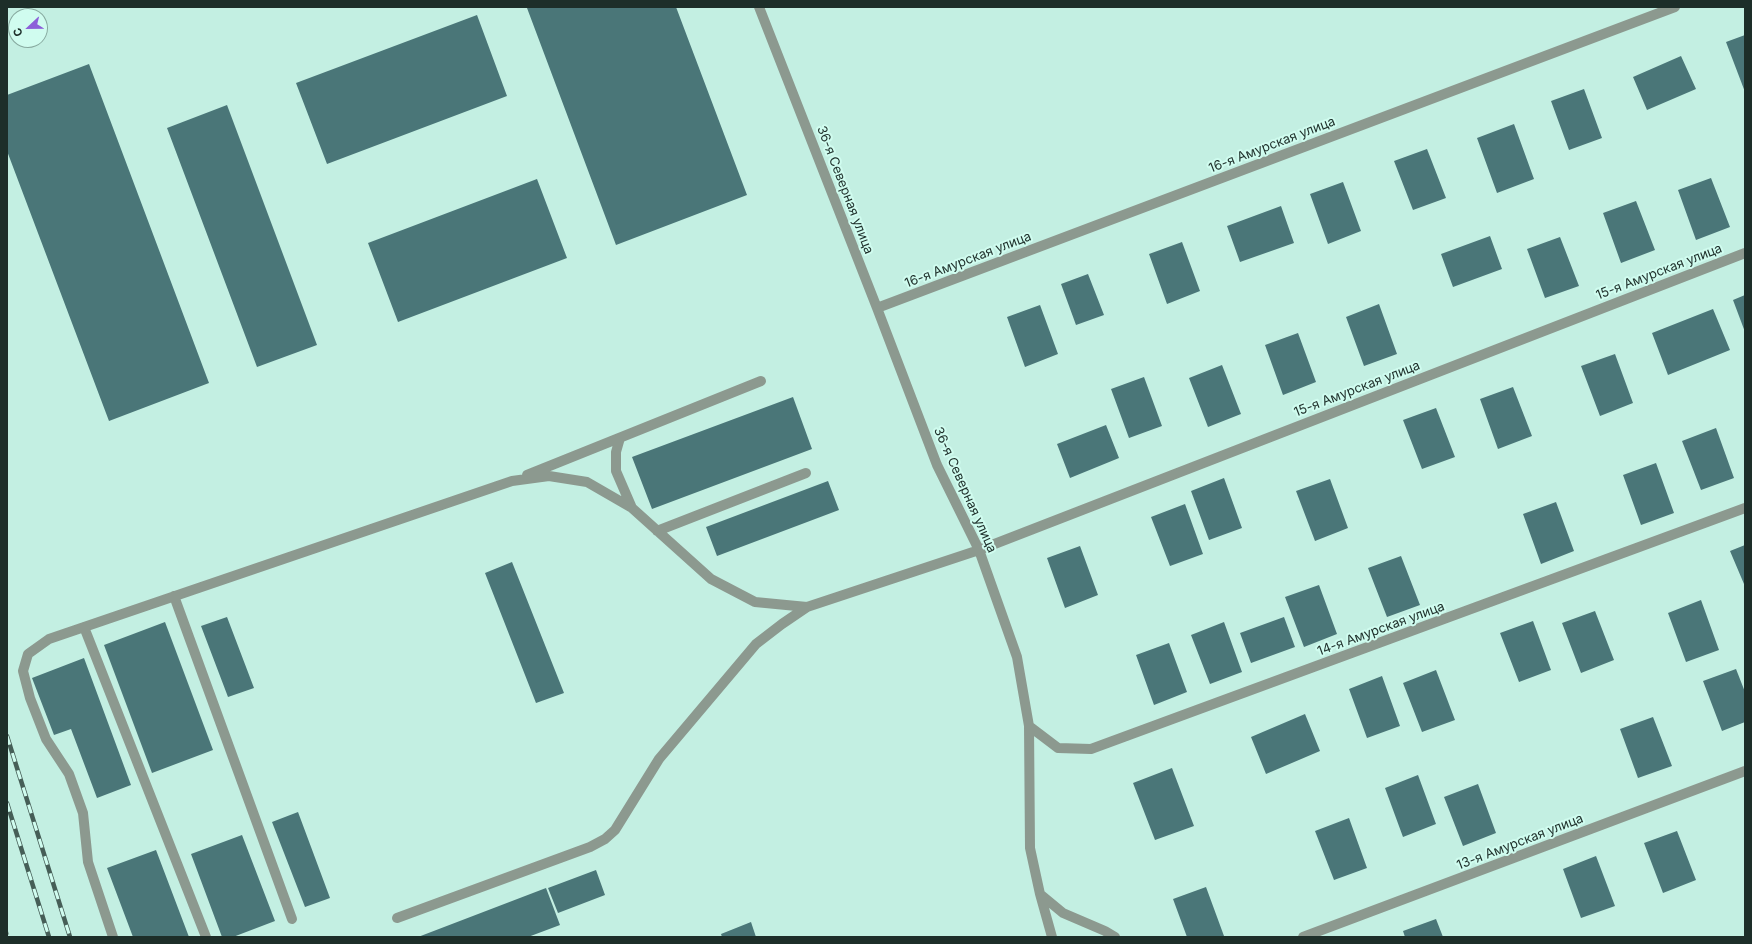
<!DOCTYPE html>
<html>
<head>
<meta charset="utf-8">
<style>
	body { margin:0 }
	#map { position:relative; width:1752px; height:944px; overflow:hidden; background:#c3efe2; font-family:Inter,sans-serif }
	canvas { display:block }
	.frame { position:absolute; inset:0; border:8px solid #1d2e29; pointer-events:none }
	.north { position:absolute; left:8px; top:8px; width:40px; height:40px; box-sizing:border-box; background:#d0fcef; border:1px solid #88aaa0; border-radius:50%; rotate:248deg; font-size:11px; font-weight:700; line-height:16px; text-align:center; color:#1d2e29 }
	.north::after { content:''; display:block; margin:auto; width:14px; height:18px; background:#8c5fd9; clip-path:polygon(50% 0,100% 100%,50% 72%,0 100%) }
</style>
</head>
<body>
<div id="map">
<canvas width="1752" height="944"></canvas>
<div class="frame"></div>
<div class="north">С</div>
</div>
<script>
const g = document.querySelector('canvas').getContext('2d');
g.lineJoin = 'round';
function fill(path, color) {
  g.fillStyle = color;
  g.fill(path, 'evenodd');
}
function shape(rows) {
  const path = new Path2D();
  for (const r of rows) {
    path.moveTo(r[0], r[1]);
    for (let i = 2; i < r.length; i += 2) path.lineTo(r[i], r[i + 1]);
  }
  return path;
}
function strokePath(path, color, width, dash) {
  g.strokeStyle = color;
  g.lineWidth = width;
  g.lineCap = dash ? 'butt' : 'round';
  g.setLineDash(dash || []);
  g.stroke(path);
}
function write(font, color, halo, rows, align = 'center') {
  g.font = font + ' Inter,sans-serif';
  g.lineWidth = 4;
  g.setLineDash([]);
  g.textBaseline = 'middle';
  g.strokeStyle = halo;
  g.fillStyle = color;
  for (const [text, x, y, turn = 0] of rows) {
    g.save();
    g.translate(x, y);
    g.rotate((+turn || 0) * Math.PI / 180);
    g.textAlign = isNaN(turn) ? turn : align;
    if (halo) g.strokeText(text, 0, 0);
    g.fillText(text, 0, 0);
    g.restore();
  }
}
fill(shape([
	[530,7,676,7,747,195,616,245,527,8],
	[477,15,507,96,327,164,296,83],
	[1745,35,1745,92,1726,42],
	[1681,56,1696,89,1647,110,1633,77],
	[89,64,209,383,109,421,7,151,7,95],
	[1584,89,1602,138,1569,150,1551,101],
	[227,105,317,345,257,367,167,128],
	[1514,124,1534,179,1497,193,1477,138],
	[1427,149,1446,198,1413,210,1394,161],
	[1711,178,1730,227,1696,240,1678,190],
	[537,179,567,258,398,322,368,243],
	[1343,182,1361,231,1328,244,1310,194],
	[1636,201,1655,250,1621,263,1603,213],
	[1281,206,1294,243,1240,262,1227,226],
	[1490,236,1502,269,1453,287,1441,254],
	[1560,237,1579,286,1545,298,1527,249],
	[1182,242,1200,291,1167,304,1149,254],
	[1088,274,1104,315,1076,325,1061,284],
	[1745,295,1745,332,1733,300],
	[1379,304,1397,354,1364,366,1346,317],
	[1040,305,1058,354,1025,367,1007,317],
	[1713,309,1730,350,1668,375,1652,333],
	[1298,333,1316,382,1283,395,1265,345],
	[1615,354,1633,403,1600,416,1581,366],
	[1222,365,1241,414,1208,427,1189,378],
	[1144,377,1162,426,1129,438,1111,389],
	[1513,387,1532,436,1498,449,1480,399],
	[793,397,812,449,652,509,632,457],
	[1436,408,1455,457,1422,469,1403,420],
	[1106,425,1119,458,1070,478,1057,444],
	[1716,428,1734,478,1701,490,1682,441],
	[1656,463,1674,513,1641,525,1623,475],
	[1224,478,1242,528,1209,540,1191,491],
	[1330,479,1348,528,1315,541,1296,491],
	[828,481,839,510,717,556,706,527],
	[1556,502,1574,551,1541,564,1523,514],
	[1185,504,1203,554,1170,566,1151,517],
	[1745,545,1745,584,1744,584,1730,551],
	[1080,546,1098,595,1065,608,1047,558],
	[1401,556,1420,605,1387,617,1368,568],
	[512,562,564,693,536,703,485,573],
	[1319,585,1337,634,1304,647,1285,597],
	[1701,600,1719,650,1686,662,1668,613],
	[1595,611,1614,660,1581,673,1562,623],
	[227,617,254,688,228,697,201,626],
	[1284,617,1295,647,1251,663,1240,633],
	[1533,621,1551,670,1519,682,1500,633],
	[165,622,213,750,152,773,104,645],
	[1224,622,1242,672,1210,684,1191,635],
	[1169,643,1187,692,1154,705,1136,655],
	[84,658,131,785,97,798,71,729,54,735,32,678],
	[1736,669,1745,692,1745,722,1722,731,1703,681],
	[1436,670,1455,720,1422,732,1403,683],
	[1382,676,1400,726,1367,738,1349,689],
	[1305,714,1320,751,1266,774,1251,737],
	[1653,717,1672,766,1638,778,1620,729],
	[1172,768,1194,826,1155,840,1133,783],
	[1418,775,1436,824,1403,837,1385,788],
	[1478,784,1496,833,1463,846,1444,797],
	[298,812,330,898,305,907,272,822],
	[1349,818,1367,868,1334,880,1315,831],
	[1677,831,1696,880,1663,893,1644,843],
	[242,835,275,921,233,937,222,937,191,854],
	[156,850,189,937,133,937,107,868],
	[1596,856,1615,906,1581,918,1563,869],
	[596,870,605,895,558,913,548,888],
	[1206,887,1224,936,1187,937,1173,899],
	[546,888,560,925,528,937,418,937],
	[1436,919,1443,937,1405,937,1403,931],
	[751,922,756,937,722,937,721,934]
]), '#4a7678');
strokePath(shape([
	[7,932,9,937]
]), '#7fa096', 2.5, [3, 2]);
strokePath(shape([
	[759,7,877,308,937,465,979,550,1017,657,1029,726,1030,848,1040,894,1063,913,1105,931,1115,937],
	[877,308,1675,7],
	[620,438,616,452,616,471,632,508],
	[527,475,761,381],
	[657,531,806,473],
	[174,596,292,919],
	[84,627,206,937],
	[1029,726,1058,748,1091,749,1745,508],
	[1040,894,1052,937],
	[397,918,590,847,605,839,615,830,659,759,756,644,782,624,807,607],
	[113,937,88,862,83,813,69,774,46,739,30,698,23,671,28,654,49,639,512,481,549,476,587,482,632,508,711,579,755,602,807,607,979,550,1745,253],
	[1303,937,1745,771]
]), '#8c998f', 10);
const rail = shape([
	[7,736,70,937],
	[7,803,49,937]
]);
strokePath(rail, '#465e57', 4.5);
strokePath(rail, '#d0fcef', 3, [9]);
write('13px', '#1d2e29', '#d0fcef', [
	["16-я Амурская улица",1272,145,-21],
	["36-я Северная улица",845,190,69],
	["16-я Амурская улица",968,260,-21],
	["15-я Амурская улица",1659,272,-21],
	["15-я Амурская улица",1357,389,-21],
	["36-я Северная улица",965,490,66],
	["14-я Амурская улица",1381,629,-20],
	["13-я Амурская улица",1520,842,-21]
]);
</script>
</body>
</html>
